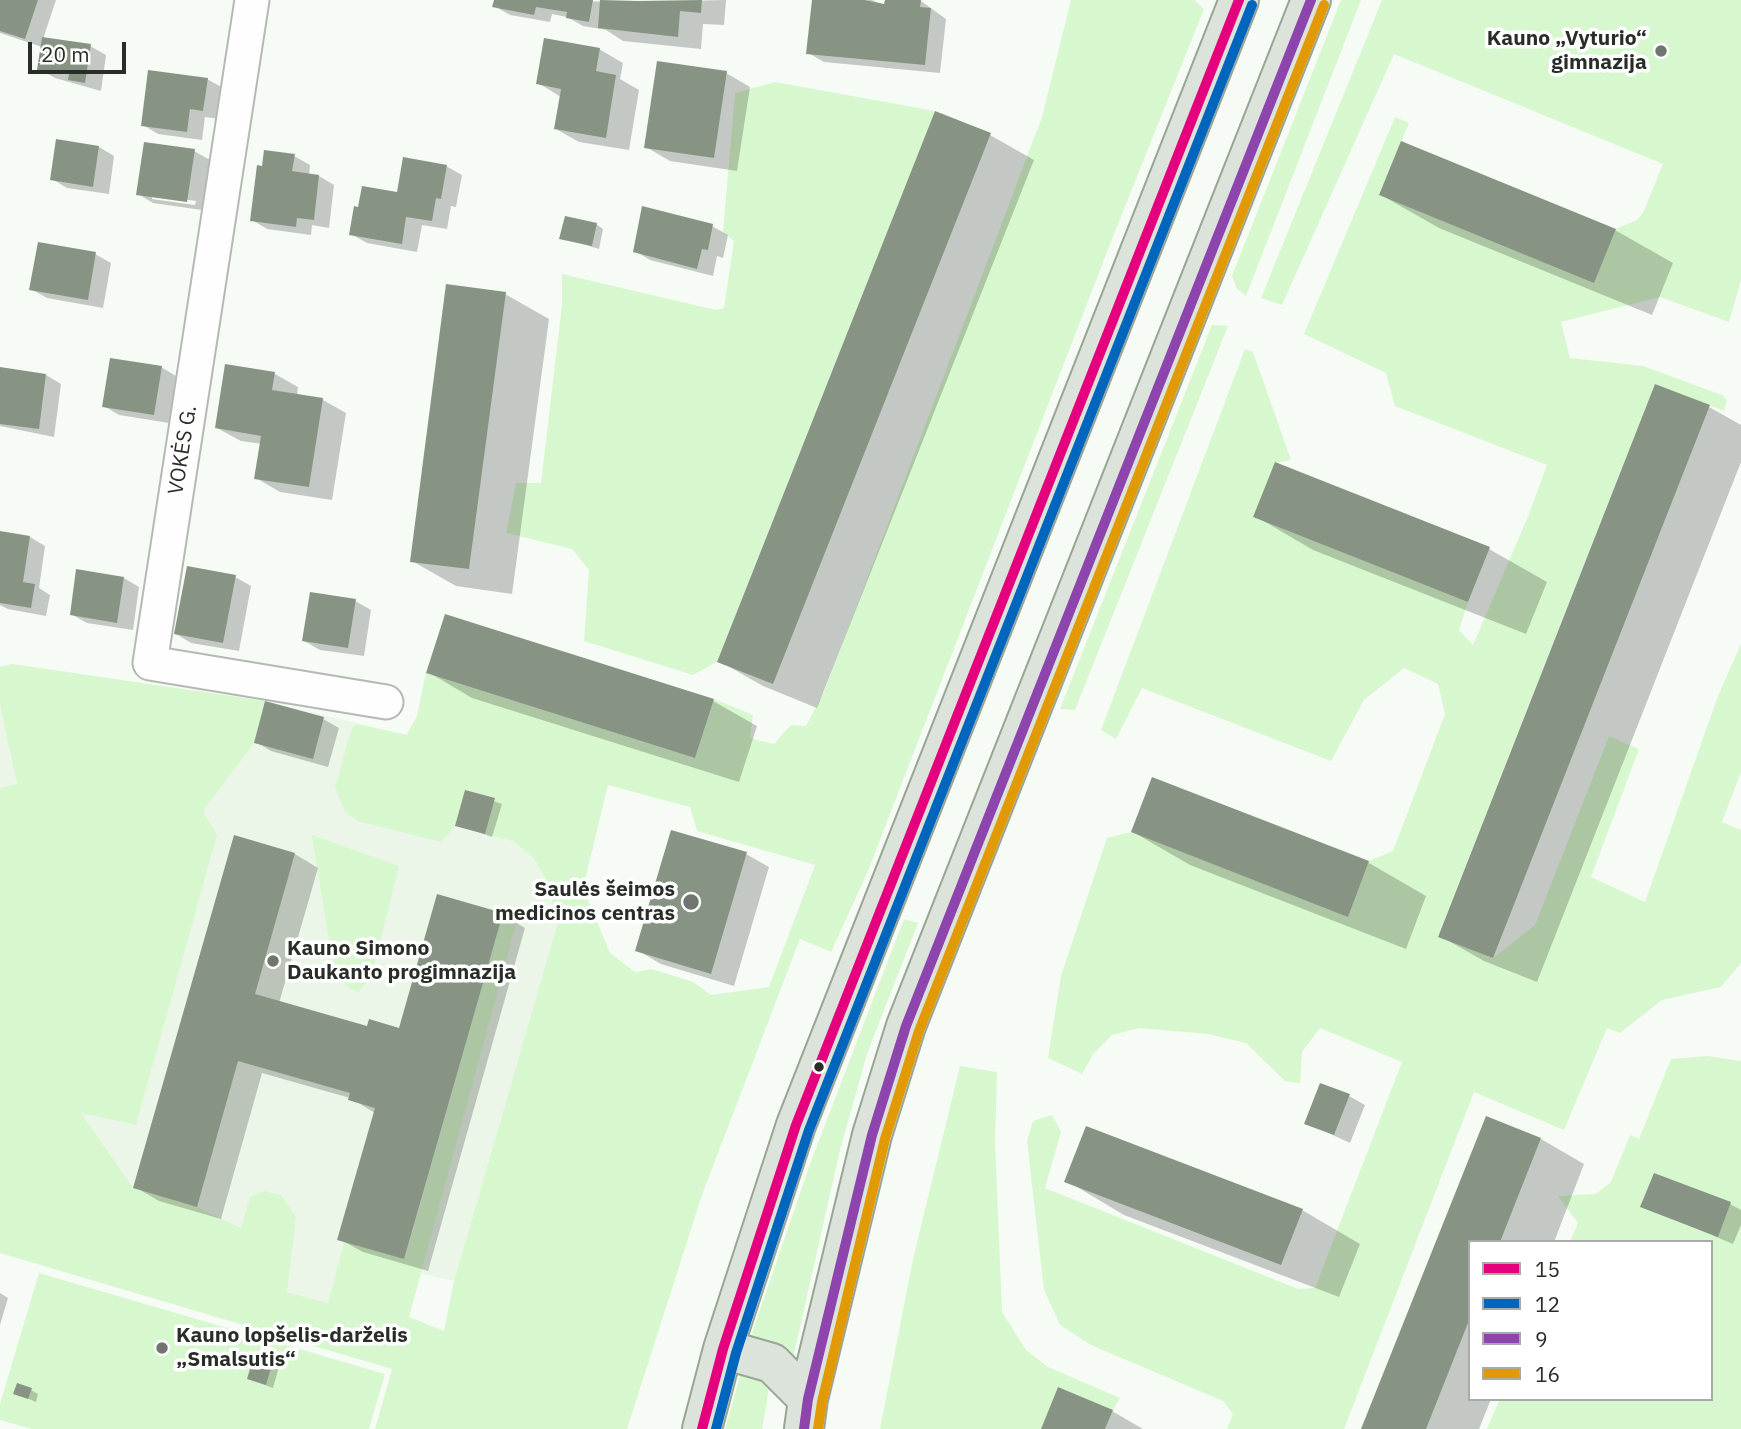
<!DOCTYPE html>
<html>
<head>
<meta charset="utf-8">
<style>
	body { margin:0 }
	#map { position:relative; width:1741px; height:1429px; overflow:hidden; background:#f6fbf5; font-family:"IBM Plex Sans",sans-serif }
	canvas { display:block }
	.legend { position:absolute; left:1468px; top:1240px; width:245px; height:161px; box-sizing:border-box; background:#fff; border:2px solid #a9aba9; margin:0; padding:9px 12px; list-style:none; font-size:21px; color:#292d27 }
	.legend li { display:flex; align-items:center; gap:14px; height:35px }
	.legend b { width:35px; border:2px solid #a9aba9 }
	.scale { position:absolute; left:28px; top:42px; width:98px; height:32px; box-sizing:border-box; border:4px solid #292d27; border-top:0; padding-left:9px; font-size:21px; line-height:24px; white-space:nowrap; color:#292d27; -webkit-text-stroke:5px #fff; paint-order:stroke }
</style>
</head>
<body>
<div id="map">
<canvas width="1741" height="1429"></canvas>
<ul class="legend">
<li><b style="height:9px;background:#e5007d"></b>15</li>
<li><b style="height:9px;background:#0065bd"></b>12</li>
<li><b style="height:9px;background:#8e44ad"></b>9</li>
<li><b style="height:9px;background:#e29a04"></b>16</li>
</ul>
<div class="scale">20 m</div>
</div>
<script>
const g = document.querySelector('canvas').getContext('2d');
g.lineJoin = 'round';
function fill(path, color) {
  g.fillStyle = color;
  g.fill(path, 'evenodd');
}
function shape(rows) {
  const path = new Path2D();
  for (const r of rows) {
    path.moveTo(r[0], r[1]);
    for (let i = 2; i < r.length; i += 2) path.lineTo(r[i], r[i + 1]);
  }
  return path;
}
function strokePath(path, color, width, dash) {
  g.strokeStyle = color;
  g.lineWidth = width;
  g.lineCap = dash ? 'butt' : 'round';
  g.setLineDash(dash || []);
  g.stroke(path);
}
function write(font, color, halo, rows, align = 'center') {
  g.font = font + ' "IBM Plex Sans",sans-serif';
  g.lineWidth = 7;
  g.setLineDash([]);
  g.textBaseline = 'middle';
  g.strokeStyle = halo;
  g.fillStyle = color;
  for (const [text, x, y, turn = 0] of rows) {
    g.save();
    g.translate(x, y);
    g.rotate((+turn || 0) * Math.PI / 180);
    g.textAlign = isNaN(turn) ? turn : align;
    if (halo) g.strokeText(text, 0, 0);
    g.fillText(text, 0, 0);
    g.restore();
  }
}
fill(shape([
	[12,664,265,701,406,735,417,716,602,769,454,1281,409,1271,396,1323,80,1232,0,1197,0,667]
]), '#ebf6e8');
fill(shape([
	[1071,0,1194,0,1204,9,1112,239,868,871,831,952,800,939,703,1192,627,1429,375,1429,392,1369,0,1253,0,788,17,784,0,704,0,667,12,664,265,701,254,743,203,811,217,835,136,1125,81,1113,133,1188,197,1207,241,1228,250,1197,264,1191,281,1195,296,1217,287,1292,328,1303,344,1242,405,1258,503,913,506,913,513,918,515,928,409,1317,444,1331,454,1281,557,925,549,885,534,858,513,841,485,834,495,798,465,790,455,826,441,842,358,821,345,812,335,787,351,731,356,724,407,735,417,716,426,673,695,758,714,699,753,715,750,738,774,744,791,725,806,726,824,692,1042,117],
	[608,785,690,807,697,831,815,865,769,987,711,995,693,982,652,969,635,972,610,953,583,888],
	[1341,0,1361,0,1246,296,1237,289,1232,276],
	[1382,0,1741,0,1741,280,1729,322,1660,297,1561,322,1570,358,1643,366,1722,395,1727,400,1724,411,1655,384,1438,936,1493,958,1535,925,1609,736,1639,749,1591,877,1645,902,1718,696,1741,644,1741,772,1722,822,1741,830,1741,963,1721,987,1662,1000,1620,1033,1607,1028,1564,1130,1474,1092,1344,1429,1227,1429,1233,1414,1223,1401,1091,1345,1060,1325,1044,1290,1027,1141,1033,1121,1052,1115,1061,1132,1045,1188,1298,1289,1315,1288,1402,1062,1320,1028,1302,1052,1300,1083,1285,1081,1246,1043,1208,1034,1139,1028,1112,1035,1093,1054,1082,1074,1048,1058,1061,976,1107,838,1131,832,1348,916,1369,861,1393,851,1445,714,1438,684,1404,668,1364,700,1331,761,1142,688,1116,739,1101,730,1245,349,1253,352,1291,460,1275,463,1253,517,1468,602,1459,630,1473,645,1529,514,1547,465,1395,406,1386,373,1304,334,1395,117,1409,123,1379,195,1594,282,1616,229,1637,220,1643,213,1663,164,1394,54,1282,305,1261,298],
	[775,82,935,111,717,662,693,675,584,641,589,570,572,549,506,533,516,483,541,483,562,305,562,274,716,310,724,308,734,241,723,232,735,93],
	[1212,325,1228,326,1075,710,1060,709],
	[312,835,399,866,371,978,358,992,347,987,334,971],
	[904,919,918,923,867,1054,840,1150,794,1354,789,1360,750,1339,810,1164],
	[1708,1056,1741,1061,1741,1429,1487,1429,1500,1399,1711,1399,1711,1242,1570,1242,1578,1223,1558,1196,1596,1194,1611,1182,1630,1135,1639,1139,1671,1059],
	[960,1066,997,1072,995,1142,1002,1312,1026,1350,1048,1367,1120,1398,1113,1410,1058,1387,1041,1429,880,1429,913,1259],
	[39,1273,385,1374,369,1429,32,1429,0,1420,0,1404],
	[751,1369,766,1373,769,1388,762,1429,725,1429,740,1376]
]), '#d7f8ce');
fill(shape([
	[0,0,56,0,43,39,90,46,106,55,101,91,55,78,39,69,42,47,0,33],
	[495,0,639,2,726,0,724,25,703,24,701,49,623,41,606,30,583,26,567,17,552,14,550,22,510,15,494,6],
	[813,0,872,0,885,6,886,0,921,1,946,19,940,73,824,62,808,53],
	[599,49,623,63,620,79,639,90,629,150,579,142,556,129,561,97,538,83],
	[726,73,750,87,737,171,670,161,646,147],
	[207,79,223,88,219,119,205,117,202,140,158,134,143,125],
	[990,135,1034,160,817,708,763,686,719,661],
	[99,147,114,156,109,194,67,188,52,179],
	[194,151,210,160,202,210,153,203,138,194],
	[152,195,196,201,195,205,152,199],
	[294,156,310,165,309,175,319,176,334,185,329,228,312,225,311,235,267,229,252,220],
	[446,166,462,175,456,207,451,206,447,229,422,225,417,252,367,243,351,234],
	[1381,195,1615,230,1673,263,1652,315,1439,228],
	[596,224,603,229,599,249,561,238],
	[712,226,728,235,723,258,717,256,713,276,650,260,635,251],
	[95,254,111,263,103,308,47,298,31,289],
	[505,294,549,319,512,594,456,586,412,561],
	[227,366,275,374,298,387,297,396,323,400,346,413,332,500,280,492,256,478,262,444,241,441,217,428],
	[161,367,176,376,169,423,119,415,104,406],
	[0,369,46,375,61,384,54,437,0,426],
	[1709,407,1741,425,1741,462,1537,982,1484,961,1440,936],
	[1255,516,1489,549,1547,582,1526,634,1313,550],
	[0,532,30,537,45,546,39,588,50,595,46,616,8,609,0,605],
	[235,577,251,586,239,651,191,643,176,634],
	[124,578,139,587,133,630,87,623,71,614],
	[355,601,371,610,364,656,320,650,304,641],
	[428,672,713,701,757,726,739,782,472,698],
	[323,719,339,728,328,767,271,751,256,742],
	[1153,779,1369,863,1426,896,1406,949,1190,865,1133,832],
	[467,792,502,804,492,837,457,825],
	[235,837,295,854,318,868,279,1003,369,1029,400,1030,502,914,525,928,428,1271,363,1252,339,1239,375,1113,350,1098,262,1073,221,1219,159,1201,135,1187],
	[746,854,769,867,734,986,661,964,637,950],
	[1349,1096,1365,1105,1350,1143,1307,1123],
	[1487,1118,1541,1139,1584,1164,1554,1242,1470,1242,1470,1399,1491,1399,1479,1429,1363,1429],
	[1067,1181,1302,1210,1360,1244,1339,1297,1124,1215],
	[1730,1204,1741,1210,1741,1225,1733,1244,1642,1206],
	[0,1293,8,1298,0,1325],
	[273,1359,280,1363,273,1388,249,1379],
	[31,1390,38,1394,36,1402,15,1393],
	[1112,1411,1143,1429,1043,1429]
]), '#0003');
fill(shape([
	[0,0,38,0,25,39,0,31],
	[494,0,593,0,589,22,566,18,567,12,536,7,534,15,492,7],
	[600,0,638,1,702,0,701,13,680,11,678,37,598,28],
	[812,0,864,0,884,4,885,0,921,0,920,7,931,8,925,65,806,54],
	[42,37,91,44,85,83,68,80,69,74,37,70],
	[544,38,600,48,596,71,616,75,606,138,554,129,561,89,536,84],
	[657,61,727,71,714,158,644,148],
	[148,70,208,78,203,111,190,109,187,132,141,126],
	[935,111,991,133,773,684,717,662],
	[56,139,99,146,93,187,50,180],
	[1401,141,1616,229,1594,283,1379,195],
	[144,142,195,149,187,202,136,195],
	[264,150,295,154,292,171,319,175,314,220,297,218,296,227,250,221,257,165,262,166],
	[403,157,447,165,441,199,436,198,432,221,406,217,402,244,349,235,354,206,358,207,362,186,397,192],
	[642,206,713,224,708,250,702,249,697,269,633,252],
	[565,216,597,223,592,246,559,239],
	[38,242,96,252,88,300,29,290],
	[446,284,506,292,469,569,410,562],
	[110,358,162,366,154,415,102,407],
	[225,364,275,372,272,390,323,398,309,487,254,479,261,436,215,428],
	[0,367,46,374,39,429,0,424],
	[1655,384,1710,405,1493,958,1438,937],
	[1275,462,1490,547,1468,602,1253,517],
	[0,531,30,536,23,582,35,584,31,608,0,603],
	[187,566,236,575,223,643,174,634],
	[76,569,124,577,117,623,70,615],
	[310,592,356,599,348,648,302,641],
	[445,614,714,699,695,758,426,673],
	[265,701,324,717,313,759,254,743],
	[1152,777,1369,861,1348,917,1131,832],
	[465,790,495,798,485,834,455,826],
	[671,830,747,852,711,974,635,951],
	[234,835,295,853,255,994,367,1026,369,1019,399,1028,437,894,503,913,404,1259,337,1240,375,1108,348,1100,350,1093,238,1061,197,1207,133,1188],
	[1320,1083,1350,1094,1334,1135,1304,1124],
	[1486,1116,1541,1138,1500,1242,1470,1242,1470,1318,1426,1429,1361,1429],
	[1086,1126,1303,1209,1281,1265,1064,1182],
	[1654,1173,1731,1202,1718,1237,1640,1207],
	[255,1352,274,1357,266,1385,247,1379],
	[17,1383,32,1388,28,1399,13,1394],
	[1058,1387,1113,1410,1105,1429,1041,1429]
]), '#879483');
const minor = shape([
	[252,0,150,663,386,702]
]);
const primary = shape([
	[723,1349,772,1363,808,1399],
	[702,1429,723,1349,796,1125,1239,0],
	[804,1429,808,1399,872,1135,906,1026,1311,0]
]);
strokePath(minor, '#b5b9b4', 37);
strokePath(primary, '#98a594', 42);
strokePath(minor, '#fefefe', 33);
strokePath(primary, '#dce3db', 38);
strokePath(shape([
	[702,1429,723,1349,796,1125,1239,0]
]), '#e5007d', 10);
strokePath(shape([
	[716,1429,736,1353,809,1130,1252,5]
]), '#0065bd', 10);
strokePath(shape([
	[804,1429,808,1399,872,1135,906,1026,1311,0]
]), '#8e44ad', 10);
strokePath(shape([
	[818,1429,822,1402,885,1139,919,1031,1324,5]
]), '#e29a04', 10);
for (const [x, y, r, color] of [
	[1661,51,7,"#71756f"],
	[691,902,9,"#71756f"],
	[273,961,7,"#71756f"],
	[819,1067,6,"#292d27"],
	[162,1348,7,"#71756f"]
]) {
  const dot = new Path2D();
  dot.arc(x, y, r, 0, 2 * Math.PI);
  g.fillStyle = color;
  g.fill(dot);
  strokePath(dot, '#fff', 2.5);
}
write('bold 21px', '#292d27', '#fff', [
	["Kauno „Vyturio“",1647,39],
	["gimnazija",1647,63],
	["Saulės šeimos",675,890],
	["medicinos centras",675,914],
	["Kauno Simono",287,949,"left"],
	["Daukanto progimnazija",287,973,"left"],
	["Kauno lopšelis-darželis",176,1336,"left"],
	["„Smalsutis“",176,1360,"left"]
], 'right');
write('21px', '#292d27', '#fff', [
	["VOKĖS G.",183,450,-81]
]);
</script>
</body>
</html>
